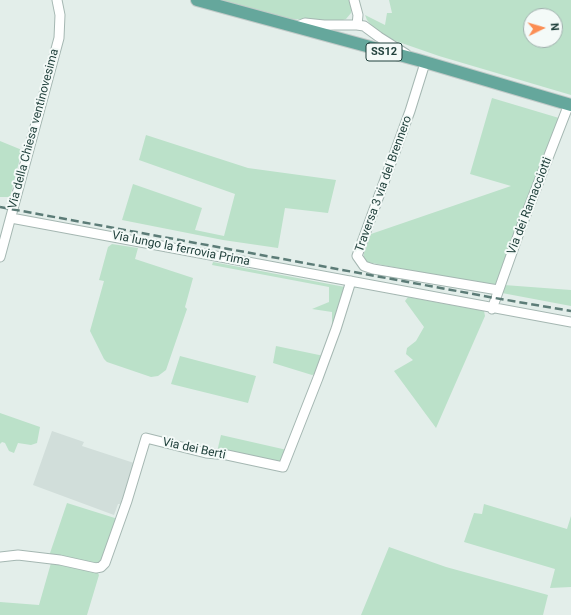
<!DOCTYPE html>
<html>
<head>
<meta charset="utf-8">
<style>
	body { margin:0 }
	#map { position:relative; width:571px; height:615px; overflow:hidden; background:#e3eeea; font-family:Roboto,sans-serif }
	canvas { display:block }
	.north { position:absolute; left:523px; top:8px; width:40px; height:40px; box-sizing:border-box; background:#f4faf8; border:1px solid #a0b0ad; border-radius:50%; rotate:85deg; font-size:11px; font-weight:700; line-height:16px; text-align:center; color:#21413c }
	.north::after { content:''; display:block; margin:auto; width:14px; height:18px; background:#fb8e54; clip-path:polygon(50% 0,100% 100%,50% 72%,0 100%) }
</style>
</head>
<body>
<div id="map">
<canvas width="571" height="615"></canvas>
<div class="north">N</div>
</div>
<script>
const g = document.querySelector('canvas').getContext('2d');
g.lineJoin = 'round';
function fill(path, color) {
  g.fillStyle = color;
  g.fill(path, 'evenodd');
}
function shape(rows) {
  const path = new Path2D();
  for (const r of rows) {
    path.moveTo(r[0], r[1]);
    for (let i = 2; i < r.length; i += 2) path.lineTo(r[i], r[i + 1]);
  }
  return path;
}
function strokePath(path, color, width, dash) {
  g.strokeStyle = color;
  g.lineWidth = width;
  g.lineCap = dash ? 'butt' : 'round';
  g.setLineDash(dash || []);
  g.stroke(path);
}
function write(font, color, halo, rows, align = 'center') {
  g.font = font + ' Roboto,sans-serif';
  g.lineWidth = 4;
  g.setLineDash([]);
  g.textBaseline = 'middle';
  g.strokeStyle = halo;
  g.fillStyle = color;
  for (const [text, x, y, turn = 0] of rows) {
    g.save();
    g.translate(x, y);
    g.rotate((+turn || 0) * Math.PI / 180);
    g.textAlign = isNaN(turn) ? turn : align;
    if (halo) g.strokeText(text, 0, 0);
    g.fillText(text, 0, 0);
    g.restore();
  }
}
fill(shape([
	[52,431,84,442,82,446,134,463,121,504,118,504,114,515,33,485]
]), '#d1deda');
fill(shape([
	[219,0,351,0,352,7,351,13,346,19,339,21,288,19],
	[389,0,571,0,571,95,439,56,393,40,373,27,367,20,365,15,385,25,387,13,392,13],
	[531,16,555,16,555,40,531,40],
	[492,98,559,118,498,287,367,262,364,257,364,253,371,234,511,186,470,174],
	[146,135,248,168,336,180,328,213,285,208,278,248,223,240,122,220,133,184,202,208,195,230,224,236,235,194,139,160],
	[0,141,22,150,10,197,0,197],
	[112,244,138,248,135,259,193,278,185,307,187,309,166,370,158,376,151,377,107,362,104,359,90,331,104,281,99,280,108,247],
	[213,262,345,287,332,328,332,312,312,309,329,302,329,287,212,265],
	[504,285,571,290,571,306,502,293],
	[408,297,484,311,485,316,436,428,394,371,413,360,406,354,407,348,416,341,424,327,405,301],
	[276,346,324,356,315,374,312,375,273,363],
	[180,356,256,376,248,403,171,384],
	[0,413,40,427,37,443,31,445,18,443,14,453,9,451,5,443,2,442,0,444],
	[221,435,287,450,284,458,279,463,217,452],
	[67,503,118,519,103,560,96,565,49,556],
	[484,504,567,529,571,516,571,587,550,588,555,569,464,542,474,513,482,514],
	[389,547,446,567,548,595,543,615,361,615],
	[51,563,97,572,99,575,87,615,0,615,0,602,39,605]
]), '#bbe1c9');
const minor = shape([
	[354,0,358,15,357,25],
	[295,27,305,23,324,25,357,25,364,26,379,37,406,54],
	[425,63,410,111,357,256,364,266,373,269,498,290],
	[11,218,571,322],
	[0,257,59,38,60,15,57,0],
	[492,309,520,230,569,104],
	[0,557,18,555,60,560,96,568,101,567,105,563,127,501,146,438,206,453,227,455,283,467,318,378,336,329,351,281]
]);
const major = shape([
	[197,0,418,60,571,105]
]);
strokePath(minor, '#a5b7b2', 11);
strokePath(major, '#c1cac8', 14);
strokePath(minor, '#fff', 9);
strokePath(major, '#65a79c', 12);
strokePath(shape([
	[0,207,495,298,571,311]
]), '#5c7c77', 2.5, [8, 4]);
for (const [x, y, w] of [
	[384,52,36]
]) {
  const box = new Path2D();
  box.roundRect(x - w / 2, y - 9, w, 18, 3);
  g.fillStyle = '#f4faf8';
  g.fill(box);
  strokePath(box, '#21413c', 1);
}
write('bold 11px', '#21413c', null, [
	["SS12",384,52]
]);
write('12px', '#21413c', '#f4faf8', [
	["Via della Chiesa ventinovesima",34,129,-75],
	["Traversa 3 via del Brennero",384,184,-70],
	["Via dei Ramacciotti",530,206,-69],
	["Via lungo la ferrovia Prima",181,249,11],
	["Via dei Berti",194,449,12]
]);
</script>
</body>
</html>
